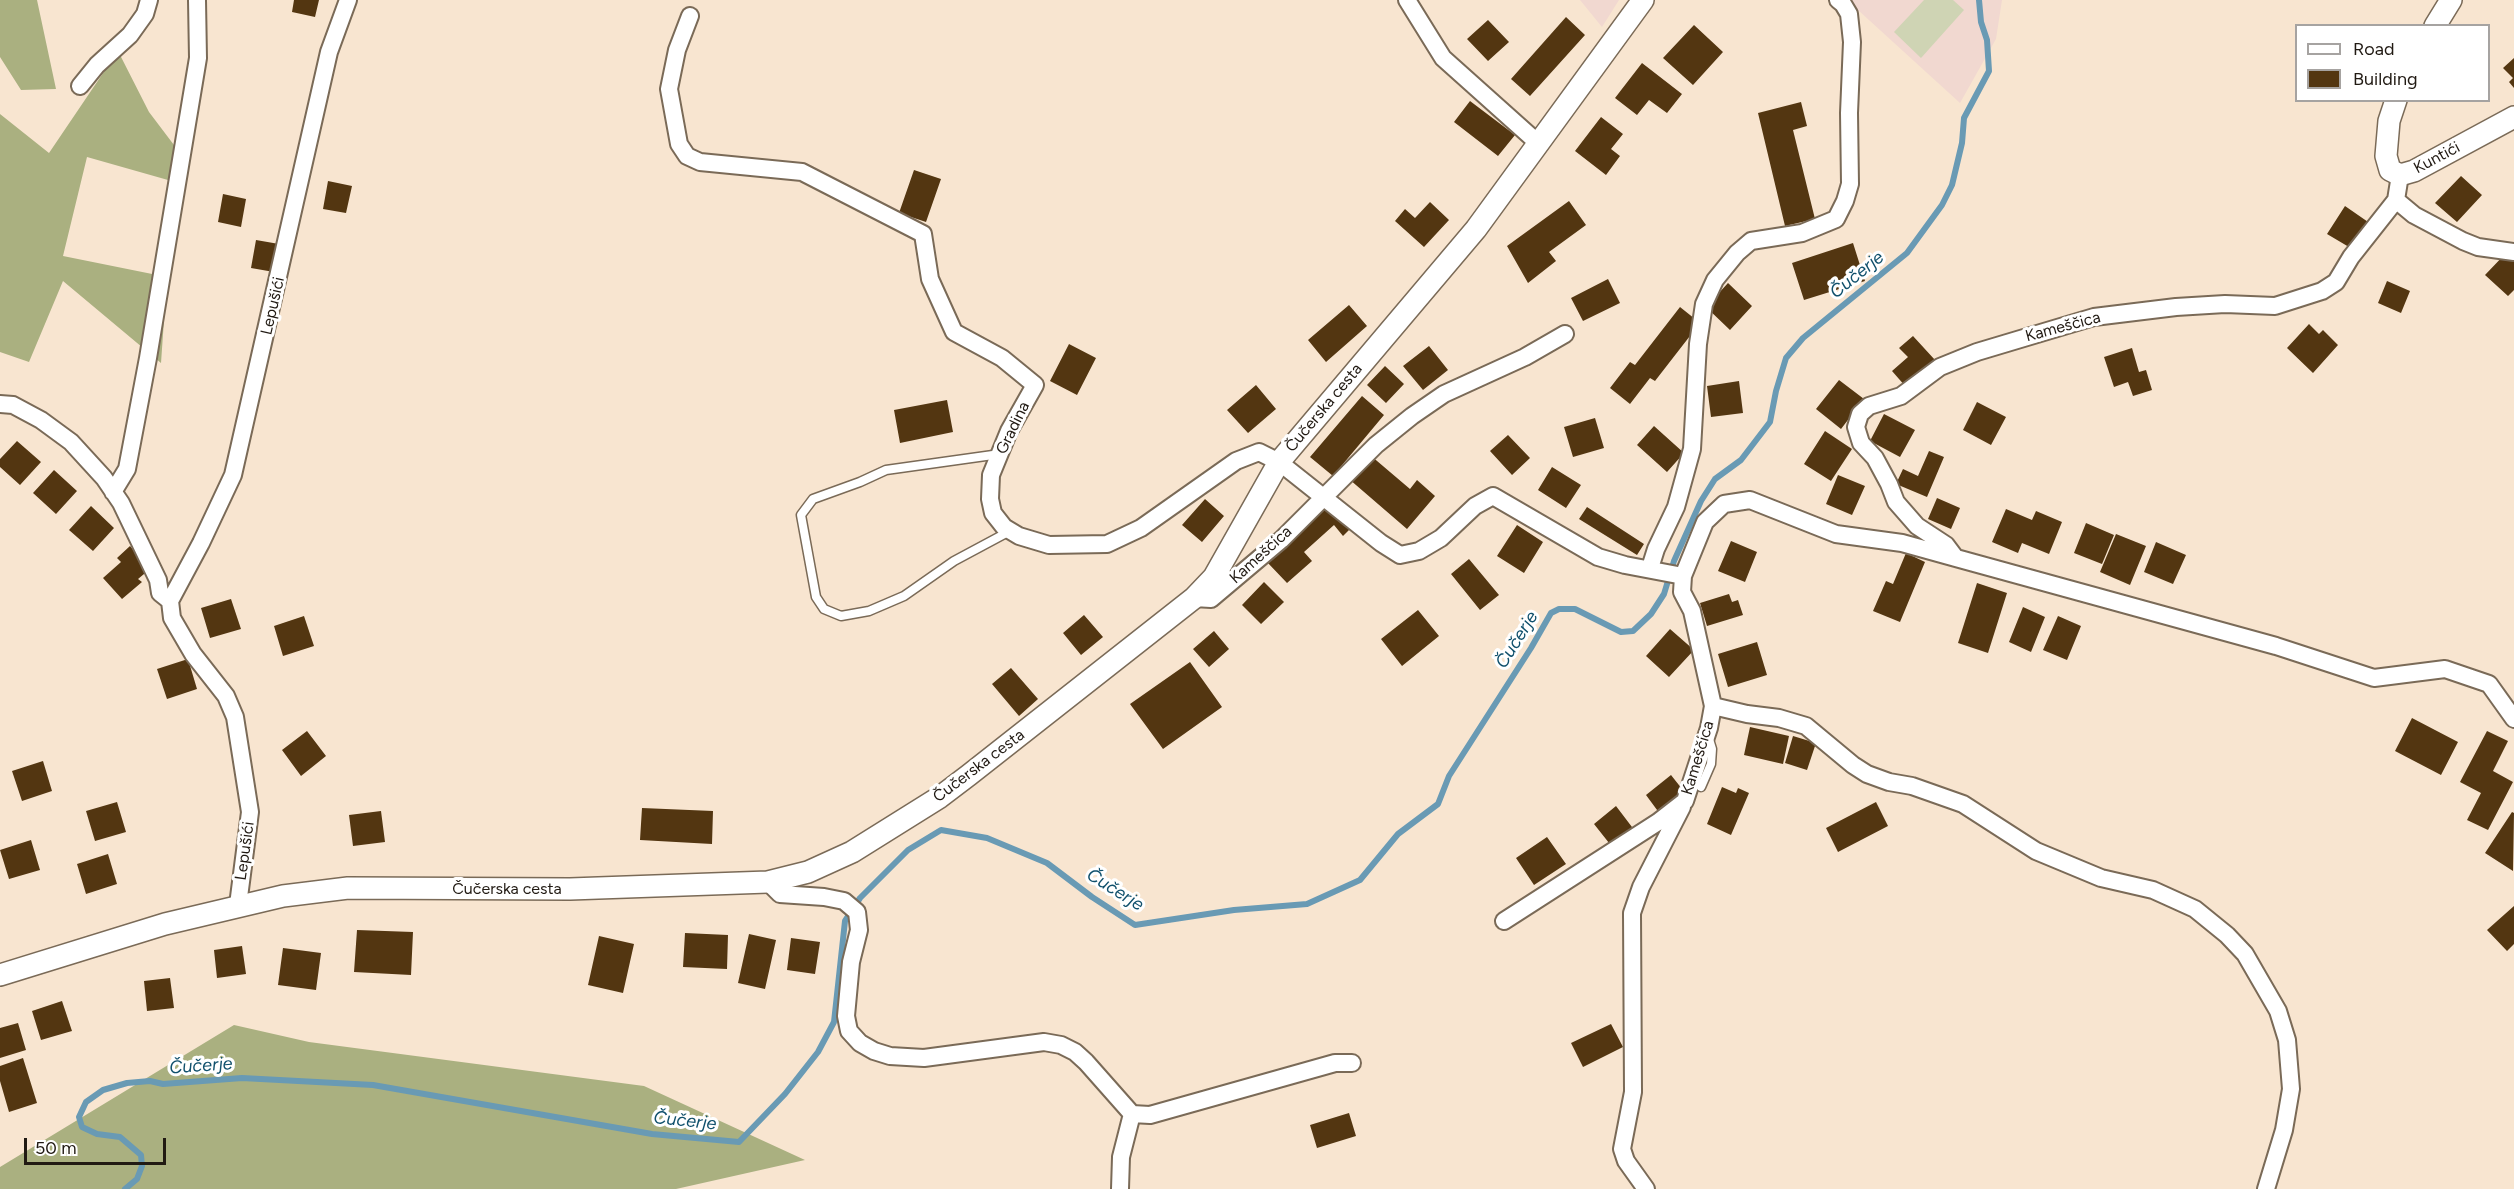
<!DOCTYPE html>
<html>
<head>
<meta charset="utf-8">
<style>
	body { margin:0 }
	#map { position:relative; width:2514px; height:1189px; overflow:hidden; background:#f8e5d0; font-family:Figtree,sans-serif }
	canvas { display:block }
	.legend { position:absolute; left:2295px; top:24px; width:195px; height:78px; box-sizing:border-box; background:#fff; border:2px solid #a6a3a1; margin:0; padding:8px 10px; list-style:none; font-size:18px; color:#211a13 }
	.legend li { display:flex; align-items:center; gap:12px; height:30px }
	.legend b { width:30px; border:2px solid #a6a3a1 }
	.scale { position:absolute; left:24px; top:1138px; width:142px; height:27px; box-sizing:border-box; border:3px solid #211a13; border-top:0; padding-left:8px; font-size:18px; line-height:21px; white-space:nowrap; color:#211a13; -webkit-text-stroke:4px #fff; paint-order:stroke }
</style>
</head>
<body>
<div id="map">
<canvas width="2514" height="1189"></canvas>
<ul class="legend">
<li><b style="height:8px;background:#fff"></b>Road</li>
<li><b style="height:16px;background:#533611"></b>Building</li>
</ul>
<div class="scale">50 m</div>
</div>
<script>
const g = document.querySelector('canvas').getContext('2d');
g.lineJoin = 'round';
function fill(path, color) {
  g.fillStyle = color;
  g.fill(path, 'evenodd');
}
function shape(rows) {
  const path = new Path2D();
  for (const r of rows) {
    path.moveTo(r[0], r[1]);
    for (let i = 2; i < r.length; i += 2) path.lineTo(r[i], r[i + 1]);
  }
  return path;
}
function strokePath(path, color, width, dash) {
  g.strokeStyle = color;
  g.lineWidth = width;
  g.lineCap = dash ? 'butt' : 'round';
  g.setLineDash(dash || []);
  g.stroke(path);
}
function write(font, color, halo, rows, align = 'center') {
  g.font = font + ' Figtree,sans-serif';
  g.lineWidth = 6;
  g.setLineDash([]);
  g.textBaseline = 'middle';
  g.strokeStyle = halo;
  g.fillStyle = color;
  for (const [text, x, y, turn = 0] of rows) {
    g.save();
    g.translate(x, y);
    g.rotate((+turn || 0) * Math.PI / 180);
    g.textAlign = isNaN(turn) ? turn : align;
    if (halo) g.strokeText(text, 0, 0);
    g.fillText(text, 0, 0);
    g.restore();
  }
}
fill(shape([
	[1580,0,1619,0,1602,27],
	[1847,0,2002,0,1996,39,1960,103]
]), '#f1d8d0');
fill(shape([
	[1924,0,1953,0,1964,10,1921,58,1894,32]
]), '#cfd4b4');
fill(shape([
	[0,0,37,0,56,89,21,90,0,57],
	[118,51,149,112,177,149,175,182,87,157,63,256,167,277,161,363,63,281,29,362,0,352,0,114,49,153],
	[234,1025,309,1042,644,1086,805,1160,676,1189,0,1189,0,1167]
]), '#aab080');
strokePath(shape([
	[125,1189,137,1179,142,1166,141,1155,120,1137,97,1134,82,1127,79,1117,86,1102,103,1090,127,1083,150,1081,163,1084,242,1078,373,1085,652,1134,739,1142,785,1094,818,1052,834,1022,845,921,860,898,908,850,941,830,987,838,1047,863,1092,897,1135,925,1234,910,1307,904,1360,880,1398,834,1438,804,1449,776,1531,648,1551,613,1559,609,1575,609,1621,632,1633,631,1651,614,1664,594,1674,561,1701,501,1715,479,1741,460,1770,422,1776,391,1786,358,1803,338,1907,253,1942,205,1952,185,1962,143,1964,118,1989,71,1987,40,1981,22,1979,0]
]), '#699ab4', 6);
fill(shape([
	[294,0,319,0,315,17,292,12],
	[1566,17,1585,35,1530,96,1511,79],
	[1488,20,1509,42,1488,61,1467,39],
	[1694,25,1723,52,1693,85,1663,58],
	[2514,58,2514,88,2509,82,2513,78,2503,68],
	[1642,63,1682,94,1667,113,1649,100,1637,115,1615,98],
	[1470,101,1515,135,1498,156,1454,122],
	[1801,102,1807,126,1793,130,1815,219,1785,226,1758,113],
	[1601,117,1623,134,1611,149,1620,156,1606,175,1575,151],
	[914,170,941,179,926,222,899,213],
	[2461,176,2482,195,2457,222,2435,203],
	[328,181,352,186,346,213,323,209],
	[223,194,246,199,241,227,218,222],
	[1569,201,1586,225,1549,252,1556,261,1528,283,1507,246],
	[1430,202,1449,220,1424,247,1395,221,1405,209,1415,218],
	[2345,206,2371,224,2354,250,2327,234],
	[256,240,279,244,274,272,251,268],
	[1853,243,1865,281,1804,300,1792,263],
	[2507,252,2514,258,2514,290,2508,296,2485,275],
	[1608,279,1620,303,1583,321,1571,298],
	[2387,281,2410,291,2401,313,2378,303],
	[1728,283,1752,306,1730,330,1706,307],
	[1349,305,1367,326,1326,362,1308,340],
	[1680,307,1700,323,1655,381,1650,378,1630,404,1610,388,1630,362,1635,365],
	[2309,324,2319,334,2323,330,2338,345,2313,373,2287,348],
	[1913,336,1935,360,1906,387,1892,371,1908,357,1899,348],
	[1069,344,1096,358,1077,395,1050,381],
	[1429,346,1448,370,1423,390,1403,366],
	[2132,348,2139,372,2146,370,2152,390,2133,396,2128,382,2114,387,2104,357],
	[1385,366,1404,384,1386,403,1367,385],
	[1839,380,1864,399,1841,429,1816,409],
	[1739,381,1743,413,1711,417,1707,386],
	[1256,385,1276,409,1248,433,1227,410],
	[1362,396,1384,415,1333,476,1310,457],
	[947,400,953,432,900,443,894,410],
	[1977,402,2006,417,1991,445,1963,430],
	[1884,414,1915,430,1900,457,1870,441],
	[1595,418,1604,448,1573,457,1564,427],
	[1654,426,1684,453,1667,472,1637,445],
	[1825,431,1852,449,1831,481,1804,464],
	[1508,435,1530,458,1512,475,1490,451],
	[17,441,41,462,20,485,0,467,0,459],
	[1929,451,1944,457,1927,497,1896,484,1903,469,1918,476],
	[1370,455,1410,489,1417,480,1435,496,1407,529,1349,479],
	[1552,467,1581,485,1566,508,1538,490],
	[54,470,77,491,56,514,33,493],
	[1838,475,1865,486,1852,515,1826,504],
	[1937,498,1960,508,1951,529,1928,519],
	[1205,499,1224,516,1202,542,1182,525],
	[1330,505,1351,528,1343,536,1334,525,1304,552,1312,561,1287,583,1267,562],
	[91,506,114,528,93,551,69,530],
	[1587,507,1644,544,1637,555,1579,519],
	[2006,509,2032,520,2036,511,2062,522,2049,554,2022,543,2018,553,1992,542],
	[2086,523,2114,535,2102,564,2074,553],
	[1517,525,1543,542,1524,573,1497,556],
	[2116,534,2146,546,2130,585,2100,572],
	[1731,541,1757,552,1745,582,1718,571],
	[2156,542,2186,555,2173,584,2144,572],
	[130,546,150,569,138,579,142,582,122,599,103,578,121,562,117,558],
	[1906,553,1925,562,1900,622,1873,611,1886,581,1893,584],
	[1469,559,1499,595,1480,610,1451,574],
	[1264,582,1284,602,1261,624,1242,605],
	[1977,583,2007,593,1988,653,1958,643],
	[1729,594,1732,602,1738,600,1743,615,1707,626,1700,603],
	[231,599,241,629,210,638,201,608],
	[2023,607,2045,617,2031,652,2009,642],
	[1418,610,1439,636,1402,666,1381,639],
	[1084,615,1103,637,1081,655,1063,633],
	[304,616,314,646,283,656,274,626],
	[2058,616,2081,626,2067,660,2043,650],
	[1670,629,1694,650,1669,677,1646,656],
	[1214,631,1229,649,1209,667,1193,649],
	[1757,642,1767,675,1728,687,1718,654],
	[188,659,197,689,167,699,157,669],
	[1190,662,1222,707,1163,749,1130,704],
	[1011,668,1038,699,1019,716,992,684],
	[2412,718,2458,742,2441,775,2395,751],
	[1750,727,1789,736,1783,764,1744,755],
	[307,731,326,756,301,776,282,750],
	[2487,731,2508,741,2493,771,2513,782,2488,830,2467,820,2481,793,2460,782],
	[1793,736,1816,743,1807,770,1785,763],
	[43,761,52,791,22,801,12,771],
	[1671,775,1686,794,1660,814,1646,795],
	[1722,787,1736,793,1738,788,1749,793,1731,835,1707,824],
	[117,802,126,832,95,841,86,811],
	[1876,802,1888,826,1838,852,1826,828],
	[1616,806,1635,831,1613,848,1594,824],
	[642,808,713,811,712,844,640,840],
	[381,811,385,842,353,846,349,815],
	[2512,812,2514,813,2513,871,2485,853],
	[1547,837,1566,864,1534,885,1516,858],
	[31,840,40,870,9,879,0,850],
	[108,854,117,884,86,894,77,864],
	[2514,906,2514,944,2507,951,2487,930],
	[357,930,413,932,411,975,354,972],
	[685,933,728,935,727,969,683,967],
	[749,934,776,940,765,989,738,983],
	[599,936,634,944,623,993,588,985],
	[791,938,820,942,815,974,787,970],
	[242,946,246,974,217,978,214,950],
	[283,948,321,953,316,990,278,985],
	[170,978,174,1008,147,1011,144,981],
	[62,1001,72,1031,41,1040,32,1011],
	[18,1023,26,1050,0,1058,0,1028],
	[1611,1024,1623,1047,1583,1067,1571,1043],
	[23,1058,37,1103,9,1112,0,1081,0,1066],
	[1349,1113,1356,1136,1317,1148,1310,1125]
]), '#533611');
const service = shape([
	[1000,454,886,470,860,482,813,499,801,515,816,597,824,609,841,616,869,611,904,596,954,561,1010,531],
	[1701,787,1711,764,1712,749,1708,736]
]);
const minor = shape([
	[1407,0,1443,58,1538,143],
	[690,16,677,50,669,89,679,144,687,156,700,162,802,172,923,234,930,279,954,332,1002,358,1035,385,1009,431,991,475,990,499,993,513,1004,527,1019,536,1049,545,1107,544,1141,528,1236,461,1259,452,1279,462,1381,543,1400,555,1419,551,1441,538,1475,506,1493,496,1598,557,1625,565,1683,576,1682,592,1692,611,1713,706,1709,728,1685,801,1658,822,1504,921],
	[80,86,97,65,130,35,145,14,149,0],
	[2396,200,2414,215,2463,241,2478,247,2514,252],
	[0,404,13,405,41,420,71,442,104,478,121,503,158,580,160,593,170,601],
	[113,492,127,469,148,358,198,58,197,0],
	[1955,557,1946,545,1917,526,1896,502,1889,484,1875,458,1861,443,1856,427,1860,414,1869,406,1901,396,1940,367,1977,352,2094,317,2176,307,2225,304,2275,306,2322,291,2336,282,2351,257,2396,200,2400,175],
	[1650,568,1656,549,1676,507,1692,449,1698,344,1704,304,1715,280,1737,253,1751,241,1802,233,1836,219,1845,201,1850,184,1849,113,1852,42,1849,14,1843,4,1838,0],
	[1683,576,1705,522,1724,504,1750,500,1836,534,1902,543,1956,558,2276,646,2374,678,2445,669,2489,684,2514,719],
	[1194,598,1211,599,1281,540,1376,445,1412,416,1444,394,1525,357,1565,334],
	[1713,706,1747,714,1779,718,1806,726,1853,765,1867,774,1889,782,1912,786,1963,804,2036,851,2101,878,2153,890,2195,909,2227,935,2245,954,2278,1011,2287,1040,2291,1089,2284,1130,2266,1189],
	[768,882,780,894,824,897,844,901,857,912,859,930,851,962,846,1016,849,1031,860,1043,874,1051,890,1056,924,1058,1044,1042,1061,1045,1075,1052,1086,1062,1132,1114,1150,1115,1335,1063,1352,1063],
	[238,905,250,812,235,717,226,696,193,654,172,618,170,601,201,543,233,475,329,52,348,0],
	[1120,1189,1121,1157,1132,1114],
	[1646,1189,1626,1161,1622,1149,1633,1092,1632,913,1641,887,1682,807]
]);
const tertiary = shape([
	[2435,26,2451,0],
	[2396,100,2389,121,2386,156,2390,170,2400,175,2414,171,2514,117],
	[0,975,165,924,283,896,348,888,570,889,768,882,808,872,852,852,940,797,969,775,1194,598,1214,577,1279,462,1476,229,1643,0]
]);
strokePath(service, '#7a6a57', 11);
strokePath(minor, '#7a6a57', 20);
strokePath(tertiary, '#7a6a57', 24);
strokePath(service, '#fff', 8);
strokePath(minor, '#fff', 16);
strokePath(tertiary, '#fff', 21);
write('16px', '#211a13', '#fff', [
	["Kuntići",2437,158,-28],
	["Lepušići",273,306,-77],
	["Kameščica",2063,327,-15],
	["Čučerska cesta",1324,408,-50],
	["Gradina",1013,428,-64],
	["Kameščica",1261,555,-42],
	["Kameščica",1698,758,-73],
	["Čučerska cesta",979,766,-37],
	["Lepušići",245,851,-82],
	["Čučerska cesta",507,889]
]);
write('italic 18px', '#10506c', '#fff', [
	["Čučerje",1857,275,-39],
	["Čučerje",1517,640,-58],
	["Čučerje",1115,890,32],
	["Čučerje",201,1066,-4],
	["Čučerje",685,1121,6]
]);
</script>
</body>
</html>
